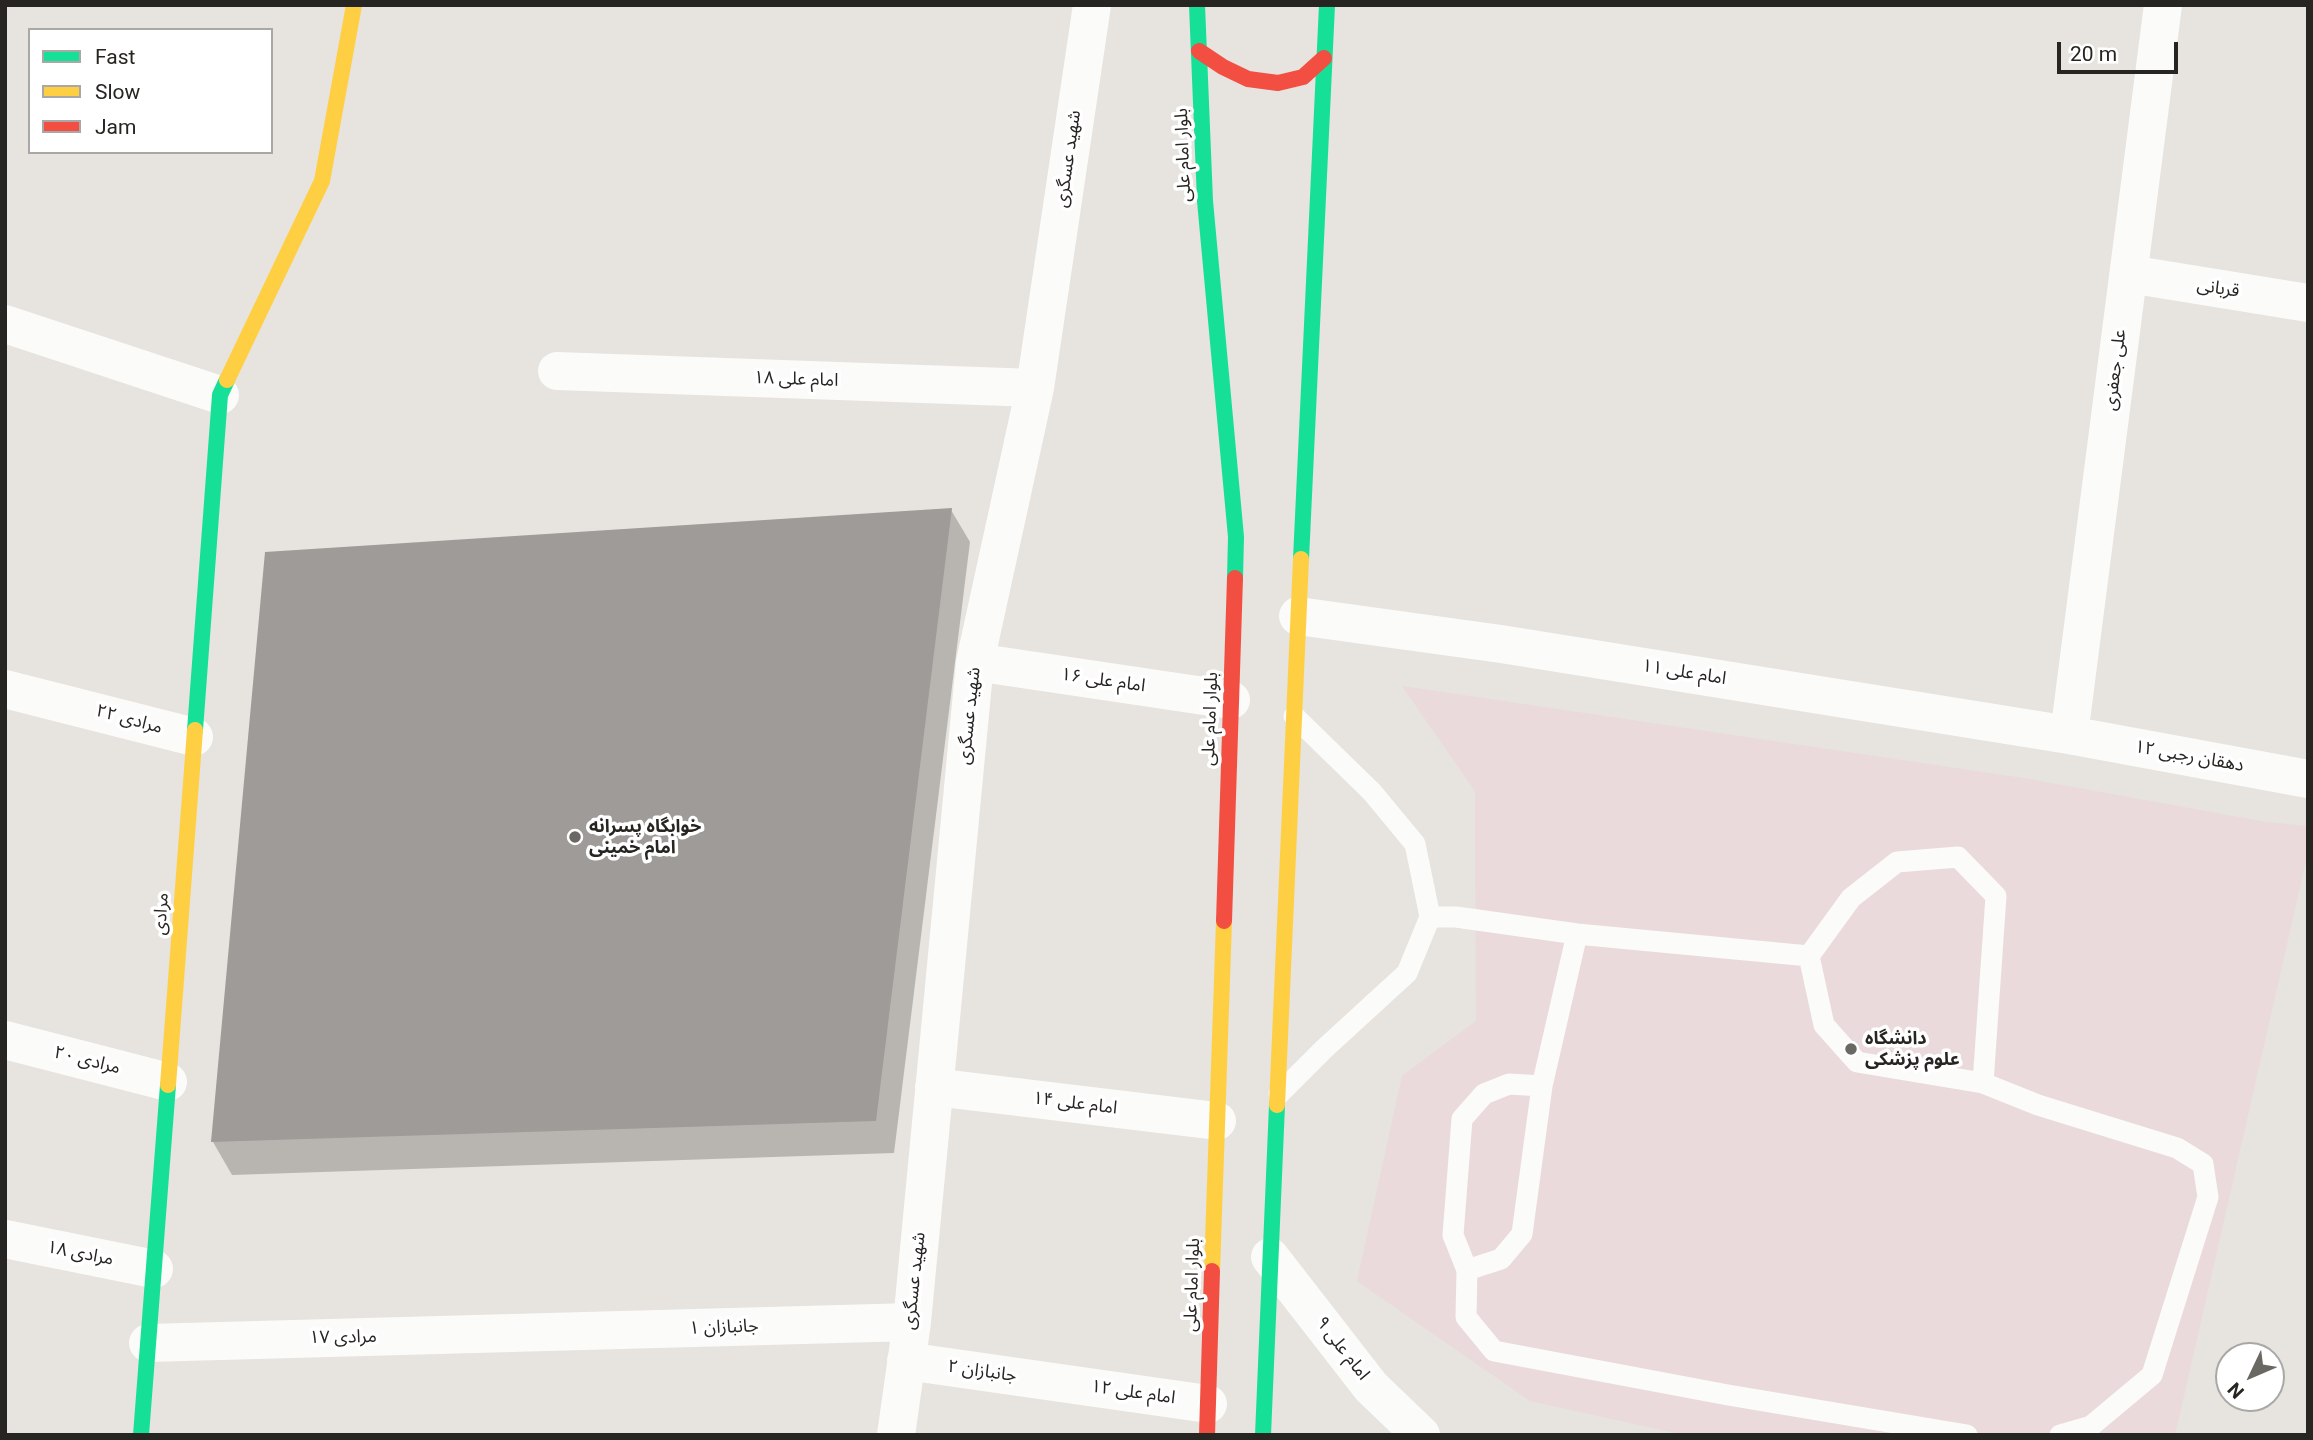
<!DOCTYPE html>
<html>
<head>
<meta charset="utf-8">
<style>
	body { margin:0 }
	#map { position:relative; width:2313px; height:1440px; overflow:hidden; background:#e7e3de; font-family:Roboto,sans-serif }
	canvas { display:block }
	.frame { position:absolute; inset:0; border:7px solid #272521; pointer-events:none }
	.legend { position:absolute; left:28px; top:28px; width:245px; height:126px; box-sizing:border-box; background:#fff; border:2px solid #a9a8a6; margin:0; padding:9px 12px; list-style:none; font-size:21px; color:#272521 }
	.legend li { display:flex; align-items:center; gap:14px; height:35px }
	.legend b { width:35px; border:2px solid #a9a8a6 }
	.north { position:absolute; left:2215px; top:1342px; width:70px; height:70px; box-sizing:border-box; background:#fff; border:2px solid #a9a8a6; border-radius:50%; rotate:226deg; font-size:19px; font-weight:700; line-height:28px; text-align:center; color:#272521 }
	.north::after { content:''; display:block; margin:auto; width:24px; height:32px; background:#6a6863; clip-path:polygon(50% 0,100% 100%,50% 72%,0 100%) }
	.scale { position:absolute; left:2057px; top:42px; width:121px; height:32px; box-sizing:border-box; border:4px solid #272521; border-top:0; padding-left:9px; font-size:21px; line-height:24px; white-space:nowrap; color:#272521; -webkit-text-stroke:5px #fff; paint-order:stroke }
</style>
</head>
<body>
<div id="map">
<canvas width="2313" height="1440"></canvas>
<div class="frame"></div>
<ul class="legend">
<li><b style="height:9px;background:#16e098"></b>Fast</li>
<li><b style="height:9px;background:#ffcf43"></b>Slow</li>
<li><b style="height:9px;background:#f24e42"></b>Jam</li>
</ul>
<div class="north">N</div>
<div class="scale">20 m</div>
</div>
<script>
const g = document.querySelector('canvas').getContext('2d');
g.lineJoin = 'round';
function fill(path, color) {
  g.fillStyle = color;
  g.fill(path, 'evenodd');
}
function shape(rows) {
  const path = new Path2D();
  for (const r of rows) {
    path.moveTo(r[0], r[1]);
    for (let i = 2; i < r.length; i += 2) path.lineTo(r[i], r[i + 1]);
  }
  return path;
}
function strokePath(path, color, width, dash) {
  g.strokeStyle = color;
  g.lineWidth = width;
  g.lineCap = dash ? 'butt' : 'round';
  g.setLineDash(dash || []);
  g.stroke(path);
}
function write(font, color, halo, rows, align = 'center') {
  g.font = font + ' Roboto,"Noto Sans Arabic",sans-serif';
  g.lineWidth = 7;
  g.setLineDash([]);
  g.textBaseline = 'middle';
  g.strokeStyle = halo;
  g.fillStyle = color;
  for (const [text, x, y, turn = 0] of rows) {
    g.save();
    g.translate(x, y);
    g.rotate((+turn || 0) * Math.PI / 180);
    g.textAlign = isNaN(turn) ? turn : align;
    if (halo) g.strokeText(text, 0, 0);
    g.fillText(text, 0, 0);
    g.restore();
  }
}
fill(shape([
	[1402,686,2023,778,2266,822,2308,826,2308,852,2175,1435,1685,1435,1530,1401,1357,1281,1402,1076,1476,1021,1475,791]
]), '#eadadb');
fill(shape([
	[951,510,970,542,894,1153,232,1175,213,1142,266,554]
]), '#0003');
fill(shape([
	[952,508,876,1121,211,1142,265,552]
]), '#9e9b98');
strokePath(shape([
	[1430,917,1456,917,1577,934,1809,956,1851,898,1897,862,1958,857,1996,896,1983,1083,2038,1105,2177,1148,2203,1164,2208,1197,2152,1375,2091,1426,2060,1435],
	[1577,934,1542,1086,1522,1234,1501,1259,1467,1270,1466,1317,1494,1351,1728,1395,1967,1435],
	[1809,956,1824,1025,1857,1062,1983,1083],
	[1279,1094,1324,1049,1407,973,1430,917,1415,844,1372,792,1294,716],
	[1467,1270,1453,1235,1462,1119,1484,1094,1509,1084,1542,1086]
]), '#fbfbfa', 21);
strokePath(shape([
	[2129,274,2308,303],
	[5,324,220,395],
	[557,371,1035,388],
	[1298,616,1501,644,2069,735,2308,779],
	[975,662,1231,700],
	[5,689,194,737],
	[2069,735,2163,5],
	[5,1040,168,1082],
	[934,1087,1217,1121],
	[5,1239,154,1269],
	[1270,1257,1371,1387,1421,1435],
	[148,1343,912,1322],
	[906,1361,1208,1404],
	[896,1435,912,1322,975,662,1035,388,1092,5]
]), '#fbfbfa', 38);
strokePath(shape([
	[1197,5,1205,201,1236,537,1235,578],
	[1301,559,1327,5],
	[195,730,220,395,227,380],
	[141,1435,168,1085],
	[1263,1435,1277,1105]
]), '#16e098', 16);
strokePath(shape([
	[227,380,322,181,354,5],
	[168,1085,195,730],
	[1277,1105,1301,559],
	[1212,1271,1224,921]
]), '#ffcf43', 16);
strokePath(shape([
	[1199,51,1223,67,1248,79,1278,83,1303,77,1324,58],
	[1224,921,1235,578],
	[1207,1435,1212,1271]
]), '#f24e42', 16);
for (const [x, y, r, color] of [
	[575,837,7,"#6a6863"],
	[1851,1049,7,"#6a6863"]
]) {
  const dot = new Path2D();
  dot.arc(x, y, r, 0, 2 * Math.PI);
  g.fillStyle = color;
  g.fill(dot);
  strokePath(dot, '#fff', 2.5);
}
write('18px', '#272521', '#fff', [
	["بلوار امام علی",1184,155,-92],
	["شهید عسگری",1069,159,-82],
	["قربانی",2218,289,9],
	["علی جعفری",2116,370,-83],
	["امام علی ۱۸",796,380,2],
	["امام علی ۱۱",1684,673,9],
	["امام علی ۱۶",1103,681,8],
	["شهید عسگری",970,716,-84],
	["بلوار امام علی",1211,719,-88],
	["مرادی ۲۲",129,720,15],
	["دهقان رجبی ۱۲",2189,757,10],
	["مرادی",162,914,-86],
	["مرادی ۲۰",87,1061,14],
	["امام علی ۱۴",1075,1104,7],
	["مرادی ۱۸",80,1254,11],
	["شهید عسگری",915,1281,-84],
	["بلوار امام علی",1193,1285,-88],
	["جانبازان ۱",724,1328,-2],
	["مرادی ۱۷",343,1338,-1],
	["امام علی ۹",1342,1349,52],
	["جانبازان ۲",982,1372,8],
	["امام علی ۱۲",1133,1393,8]
]);
write('bold 18px', '#272521', '#fff', [
	["خوابگاه پسرانه",589,827],
	["امام خمینی",589,848],
	["دانشگاه",1865,1039],
	["علوم پزشکی",1865,1060]
], 'left');
</script>
</body>
</html>
